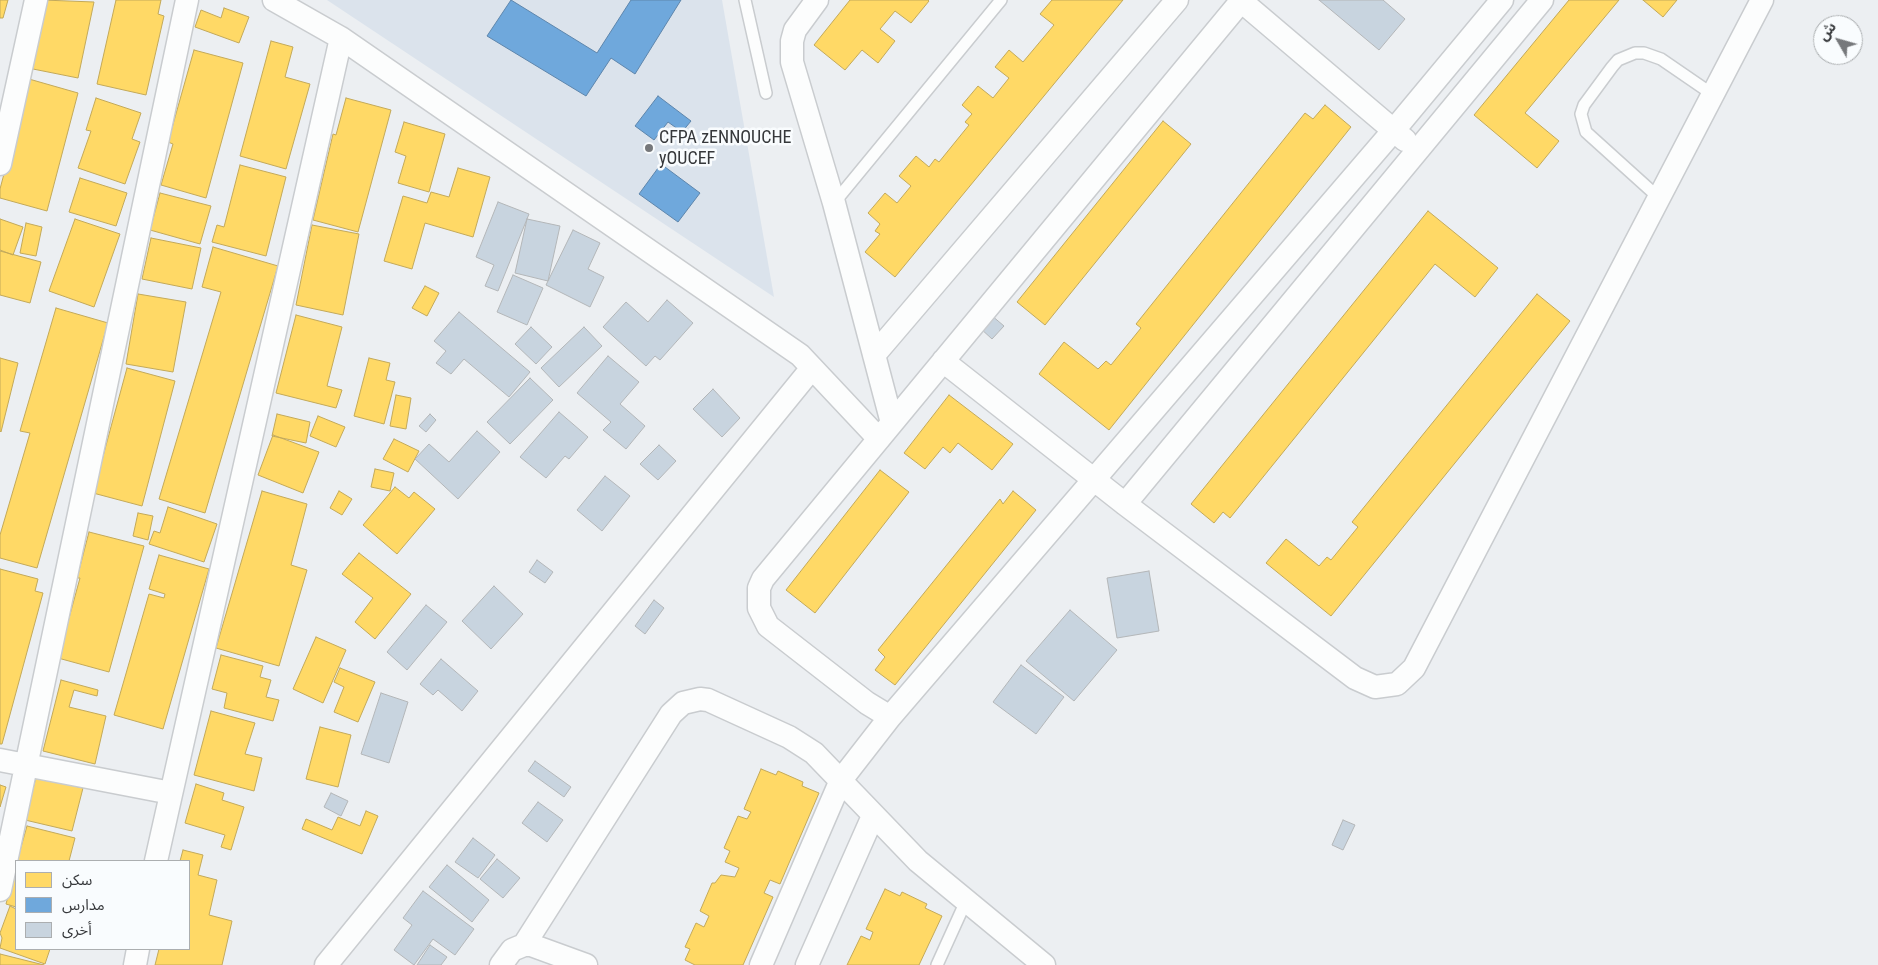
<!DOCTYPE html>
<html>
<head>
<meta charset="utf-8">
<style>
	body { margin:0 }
	#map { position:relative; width:1878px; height:965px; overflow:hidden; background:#eceff2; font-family:"Roboto Condensed","Noto Sans Arabic",sans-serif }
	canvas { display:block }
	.legend { position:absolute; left:15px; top:860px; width:175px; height:90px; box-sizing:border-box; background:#f9fcfe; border:1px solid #abaeb0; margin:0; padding:6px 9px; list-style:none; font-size:15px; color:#36383b }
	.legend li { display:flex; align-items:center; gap:10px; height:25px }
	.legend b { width:25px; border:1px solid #abaeb0 }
	.north { position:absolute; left:1813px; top:15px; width:50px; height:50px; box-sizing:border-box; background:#f9fcfe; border:1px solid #abaeb0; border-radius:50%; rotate:308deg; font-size:14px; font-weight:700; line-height:20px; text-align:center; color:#36383b }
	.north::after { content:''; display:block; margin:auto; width:18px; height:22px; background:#76787b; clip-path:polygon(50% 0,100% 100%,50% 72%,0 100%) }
</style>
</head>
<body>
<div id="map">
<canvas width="1878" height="965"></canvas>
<ul class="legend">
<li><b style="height:14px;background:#ffd966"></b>سكن</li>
<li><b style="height:14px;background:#6fa8dc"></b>مدارس</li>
<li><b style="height:14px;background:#c8d4df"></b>أخرى</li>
</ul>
<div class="north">ش</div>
</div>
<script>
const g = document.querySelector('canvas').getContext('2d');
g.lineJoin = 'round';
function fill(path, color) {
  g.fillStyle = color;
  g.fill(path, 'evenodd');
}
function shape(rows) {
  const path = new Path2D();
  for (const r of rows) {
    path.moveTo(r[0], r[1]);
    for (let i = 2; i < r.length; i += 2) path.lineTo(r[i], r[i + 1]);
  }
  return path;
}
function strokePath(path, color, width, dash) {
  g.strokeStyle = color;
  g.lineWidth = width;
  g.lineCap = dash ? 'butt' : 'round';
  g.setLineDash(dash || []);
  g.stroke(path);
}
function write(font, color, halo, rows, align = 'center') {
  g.font = font + ' "Roboto Condensed",sans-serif';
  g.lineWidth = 5;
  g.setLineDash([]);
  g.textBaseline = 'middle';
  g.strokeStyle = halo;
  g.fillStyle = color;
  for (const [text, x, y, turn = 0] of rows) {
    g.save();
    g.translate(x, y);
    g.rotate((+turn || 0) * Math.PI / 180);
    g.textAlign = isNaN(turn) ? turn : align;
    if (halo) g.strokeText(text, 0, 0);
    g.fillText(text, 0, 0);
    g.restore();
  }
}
fill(shape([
	[327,0,722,0,774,297]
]), '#dbe3ec');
const homes = shape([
	[0,0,8,0,3,18,0,18,0,0],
	[43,0,94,2,78,78,28,68,43,0],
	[116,0,161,0,158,14,164,16,146,95,97,84,116,0],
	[850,0,928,0,929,1,911,23,895,11,880,29,895,41,878,63,862,50,845,70,814,45,850,0],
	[1052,0,1123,0,895,277,865,252,880,234,875,231,880,224,868,213,885,193,897,203,911,186,899,176,916,156,929,167,935,159,939,162,969,125,965,122,972,114,962,105,978,86,993,98,1009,78,995,67,1009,50,1023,62,1054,25,1040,14,1052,0],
	[1569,0,1619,0,1525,113,1559,141,1537,168,1474,115,1569,0],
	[1643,0,1677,0,1663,17,1643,0],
	[224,8,249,17,239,43,195,27,201,10,221,18,224,8],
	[271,41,293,47,285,77,310,84,286,169,240,156,271,41],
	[194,50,243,63,206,198,161,185,173,144,168,142,194,50],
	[29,79,78,93,47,211,0,198,0,189,29,79],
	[96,98,141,113,132,139,140,142,125,184,78,168,91,131,86,130,96,98],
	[346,98,391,110,358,232,313,220,333,134,336,135,346,98],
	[1325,105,1351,127,1109,430,1039,374,1064,342,1098,369,1106,361,1111,365,1141,328,1136,324,1305,113,1313,119,1325,105],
	[1163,121,1191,144,1045,325,1017,302,1163,121],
	[404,122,445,134,429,192,398,183,406,156,395,152,404,122],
	[240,165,286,177,266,256,212,242,217,225,224,227,240,165],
	[458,168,490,177,473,237,425,223,412,269,384,261,403,196,427,203,431,192,449,197,458,168],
	[80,178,127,193,116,226,69,212,80,178],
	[160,193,211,206,200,244,150,230,160,193],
	[1428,211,1498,268,1475,297,1435,264,1230,518,1223,512,1214,523,1191,504,1428,211],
	[0,219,23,227,13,255,0,250,0,219],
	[75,219,120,234,94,307,49,291,75,219],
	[26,223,42,227,36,256,20,253,26,223],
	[312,225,359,234,343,315,296,305,312,225],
	[151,238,201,248,192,289,142,279,151,238],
	[213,247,278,266,205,513,159,499,221,292,202,287,213,247],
	[0,251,41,262,30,303,0,295,0,251],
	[425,286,439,293,427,316,412,308,425,286],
	[138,294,186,302,173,372,126,364,138,294],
	[1537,294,1570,321,1331,616,1266,563,1286,539,1319,566,1327,557,1331,560,1358,527,1352,522,1537,294],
	[56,308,108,323,37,568,0,558,0,535,30,433,20,431,56,308],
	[296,315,342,327,327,386,342,390,336,408,276,393,296,315],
	[0,358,18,363,1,432,0,431,0,358],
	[369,358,390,363,386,380,395,382,384,424,354,416,369,358],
	[127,368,175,381,142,506,93,493,127,368],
	[396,395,411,398,406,429,390,426,396,395],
	[949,395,1013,444,992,470,958,443,950,453,943,447,925,469,904,453,949,395],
	[277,414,310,422,306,443,272,436,277,414],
	[318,416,345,427,336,447,310,436,318,416],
	[273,435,319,452,303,493,258,475,273,435],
	[394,439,419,451,408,472,383,459,394,439],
	[375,469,394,473,390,491,371,487,375,469],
	[880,470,909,492,815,613,786,590,880,470],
	[395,487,409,498,414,492,435,509,397,554,363,525,395,487],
	[262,491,307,504,291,565,307,570,279,666,216,648,262,491],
	[339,491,352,499,342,515,330,508,339,491],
	[1013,491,1036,510,895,685,875,670,885,657,878,650,1000,499,1003,504,1013,491],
	[168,507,217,524,204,562,149,544,154,531,160,533,168,507],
	[138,513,153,516,148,540,133,536,138,513],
	[89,532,144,546,109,672,58,658,80,578,77,578,89,532],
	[359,553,411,594,375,639,355,622,373,598,342,574,359,553],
	[159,555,209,569,163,729,114,715,149,594,164,598,165,594,149,589,159,555],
	[0,569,38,579,35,591,43,593,2,744,0,744,0,569],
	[316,637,346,650,323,703,293,689,316,637],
	[221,655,263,666,260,677,271,680,266,697,279,700,273,721,224,708,227,693,212,689,221,655],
	[340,668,375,682,358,722,334,712,344,687,334,682,340,668],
	[61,680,98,690,97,696,74,690,69,707,106,716,95,764,43,751,61,680],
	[211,711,255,723,245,754,262,758,254,791,194,775,211,711],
	[320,727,351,735,338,787,306,779,320,727],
	[761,769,776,775,778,771,803,782,802,786,819,793,780,884,770,880,764,893,773,897,743,965,695,965,685,960,690,949,685,947,696,923,704,927,709,916,700,911,712,883,715,883,721,875,735,877,739,868,725,862,730,851,724,848,738,816,747,819,751,812,744,809,761,769],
	[36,777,83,788,72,831,25,820,36,777],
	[196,784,224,793,222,800,244,807,231,850,221,847,225,835,185,823,196,784],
	[0,785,6,787,0,807,0,785],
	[366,811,378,816,362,854,302,829,306,819,332,830,338,817,360,826,366,811],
	[27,826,75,838,69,861,17,861,27,826],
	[183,850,203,855,198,875,217,880,209,915,232,921,222,965,155,965,159,949,189,949,189,861,180,861,183,850],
	[16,865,16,907,6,904,16,865],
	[885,889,900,896,902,892,927,904,925,908,942,916,919,965,847,965,861,936,870,940,873,932,866,929,885,889],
	[10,906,16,909,16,949,50,949,45,964,0,948,2,938,0,933,10,906],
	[0,954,44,965,0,965,0,954]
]);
fill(homes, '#ffd966');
strokePath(homes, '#c3a959', 1);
const schools = shape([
	[511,0,597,53,631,0,681,0,635,74,611,58,586,96,487,36,511,0],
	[658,96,691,121,682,132,668,122,654,140,635,126,658,96],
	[661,164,700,193,678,222,639,194,661,164]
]);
fill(schools, '#6fa8dc');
strokePath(schools, '#5e86ac', 1);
const building = shape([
	[1319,0,1383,0,1405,19,1379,50,1319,0],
	[498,202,529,214,498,291,485,286,494,265,476,257,498,202],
	[527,219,560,226,548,281,515,273,527,219],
	[573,230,600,243,588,269,604,277,590,307,546,285,573,230],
	[513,275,543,288,527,325,497,312,513,275],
	[667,300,693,323,660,360,655,356,646,366,603,327,626,302,648,322,667,300],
	[459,312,530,372,509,397,464,359,451,374,436,363,446,351,434,341,459,312],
	[991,315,1004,326,992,339,980,328,991,315],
	[531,327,552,347,536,364,515,344,531,327],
	[584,327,602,346,559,387,541,368,584,327],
	[608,356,639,382,620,404,645,426,626,449,603,430,611,422,577,393,608,356],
	[530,378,553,400,510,444,487,422,530,378],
	[713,389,740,418,722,437,693,409,713,389],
	[559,412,588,437,569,459,565,456,546,478,520,457,559,412],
	[430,414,436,420,426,432,419,426,430,414],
	[477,431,500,452,458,499,415,459,429,444,449,462,477,431],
	[659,445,676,461,658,480,640,464,659,445],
	[605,476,630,496,602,531,577,510,605,476],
	[537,560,553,572,545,583,529,572,537,560],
	[1149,571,1159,631,1117,638,1107,578,1149,571],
	[494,586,523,614,491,649,462,621,494,586],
	[654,600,664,608,645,634,635,626,654,600],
	[426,605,447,622,407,670,387,652,426,605],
	[1070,610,1117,650,1074,701,1026,661,1070,610],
	[441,659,478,691,462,711,438,690,433,695,420,684,441,659],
	[1021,665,1064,697,1036,734,993,702,1021,665],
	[381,693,408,702,389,763,361,754,381,693],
	[535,761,571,787,564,797,528,771,535,761],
	[331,793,348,801,341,816,324,807,331,793],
	[538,802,563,820,547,842,522,823,538,802],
	[1343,820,1355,825,1343,850,1332,845,1343,820],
	[473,838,495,855,478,878,455,862,473,838],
	[497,859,520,878,503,898,480,879,497,859],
	[447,865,489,900,472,922,429,887,447,865],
	[423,891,474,929,455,955,433,939,414,965,394,950,412,925,403,918,423,891],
	[430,945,447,957,441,965,417,965,430,945]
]);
fill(building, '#c8d4df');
strokePath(building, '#b3b6b8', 1);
const lane = shape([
	[745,0,766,93],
	[1658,197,1586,132,1581,114,1584,105,1612,67,1618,60,1635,53,1644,53,1661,59,1712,94],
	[834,203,1001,0],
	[937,965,966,901]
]);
const street = shape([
	[274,0,341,38,800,355,879,439],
	[817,0,795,30,792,41,792,62,834,203,892,423],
	[1240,0,1405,140],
	[1242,0,763,579,759,588,759,608,768,626,867,703,890,717,1394,130,1502,0],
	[0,164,36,0],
	[874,355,1177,0],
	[943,361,1125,504,1355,678,1375,687,1397,684,1414,668,1762,0],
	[1125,504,1542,0],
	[0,760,171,793],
	[156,861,341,38],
	[0,890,187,0],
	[524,945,671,714,683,703,700,699,708,700,789,737,814,753,918,861,1044,965],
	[135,965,138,949],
	[326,965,812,368],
	[501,965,512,950,524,945,531,945,586,965],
	[761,965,841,780,890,717],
	[807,965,873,816]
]);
strokePath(lane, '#c9cccf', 14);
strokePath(street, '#c9cccf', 25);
strokePath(lane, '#fcfdfd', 11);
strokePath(street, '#fcfdfd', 22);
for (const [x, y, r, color] of [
	[649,148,5,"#76787b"]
]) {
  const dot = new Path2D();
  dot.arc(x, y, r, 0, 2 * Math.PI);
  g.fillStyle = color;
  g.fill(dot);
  strokePath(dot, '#f9fcfe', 2);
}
write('18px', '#36383b', '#f9fcfe', [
	["CFPA zENNOUCHE",659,138],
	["yOUCEF",659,159]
], 'left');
</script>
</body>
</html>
